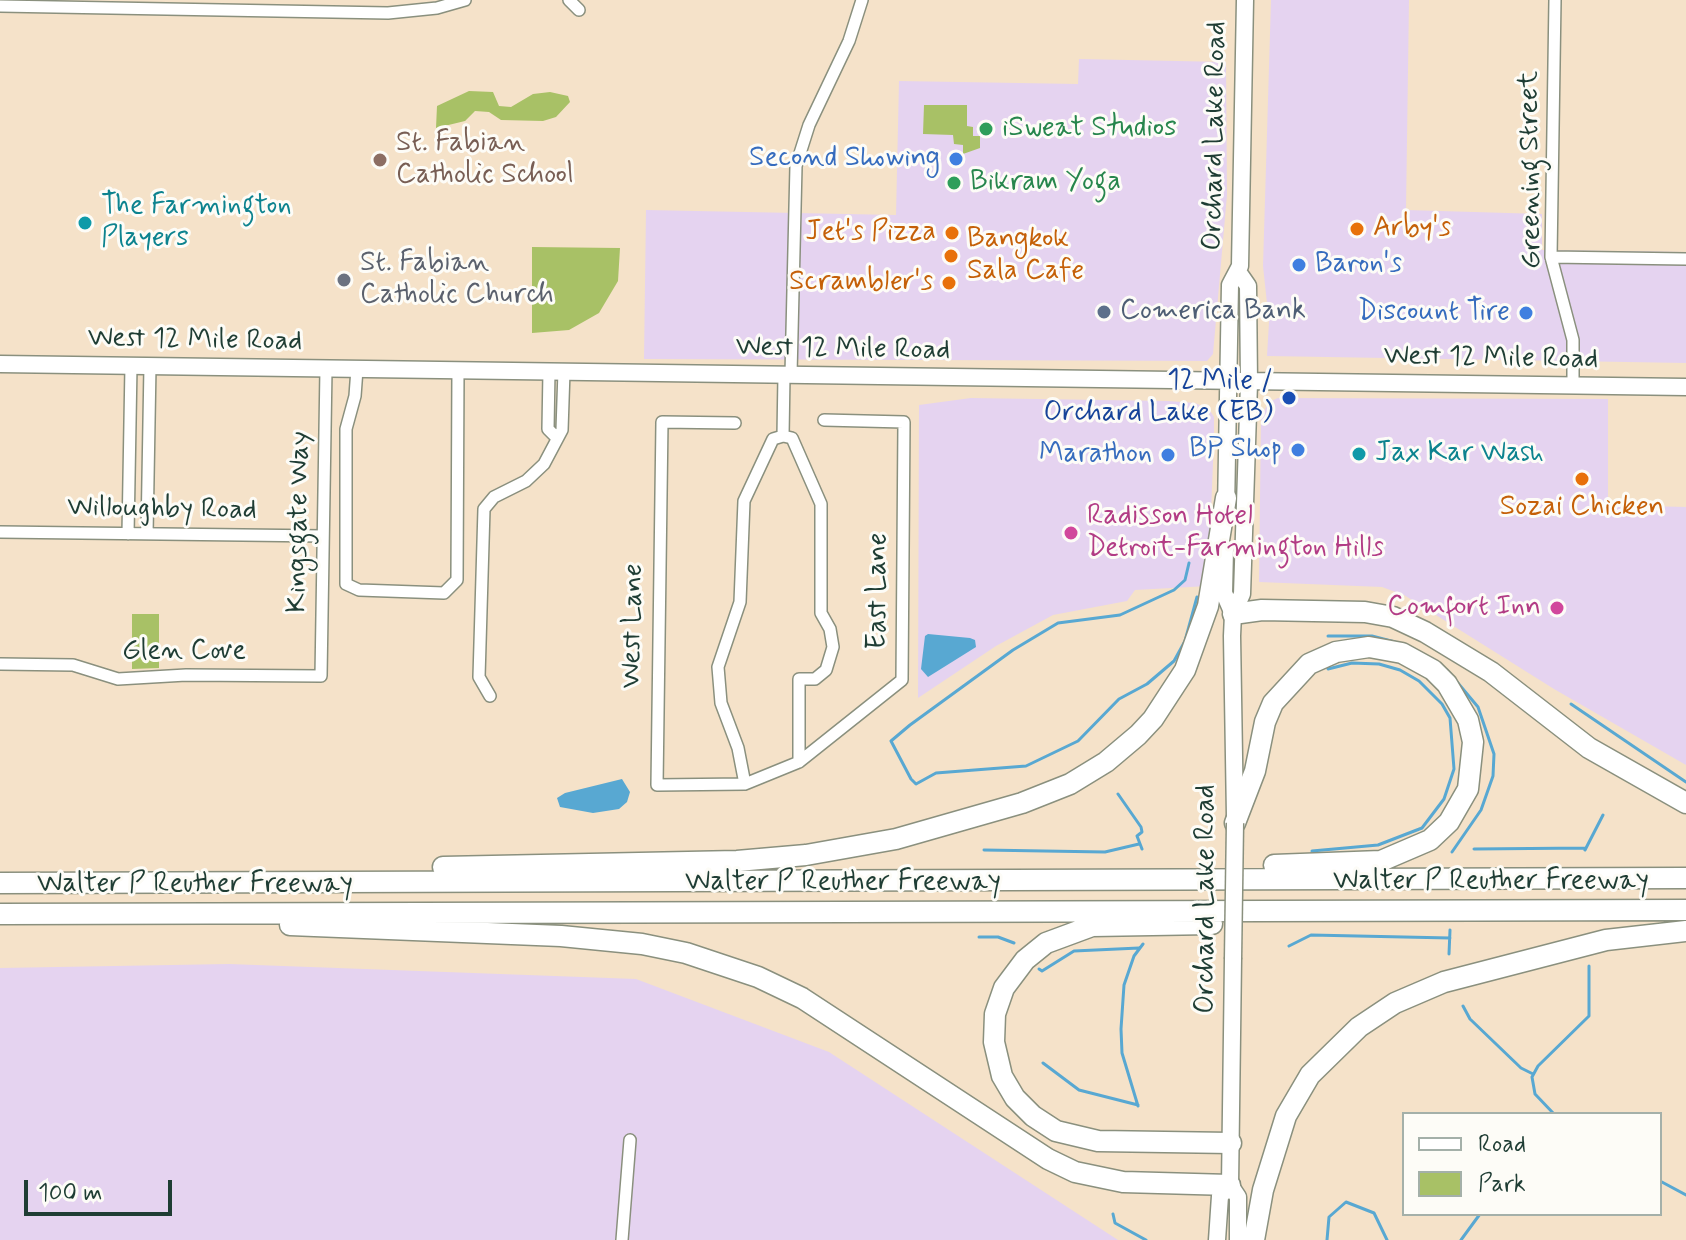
<!DOCTYPE html>
<html>
<head>
<meta charset="utf-8">
<style>
	body { margin:0 }
	#map { position:relative; width:1686px; height:1240px; overflow:hidden; background:#f5e2c9; font-family:Mynerve,sans-serif }
	canvas { display:block }
	.legend { position:absolute; left:1402px; top:1112px; width:260px; height:104px; box-sizing:border-box; background:#fdfcf7; border:2px solid #a4b0a9; margin:0; padding:10px 14px; list-style:none; font-size:24px; color:#1f3d34 }
	.legend li { display:flex; align-items:center; gap:16px; height:40px }
	.legend b { width:40px; border:2px solid #a4b0a9 }
	.scale { position:absolute; left:24px; top:1180px; width:148px; height:36px; box-sizing:border-box; border:4px solid #1f3d34; border-top:0; padding-left:10px; font-size:24px; line-height:28px; white-space:nowrap; color:#1f3d34; -webkit-text-stroke:6px #fdfcf7; paint-order:stroke }
</style>
</head>
<body>
<div id="map">
<canvas width="1686" height="1240"></canvas>
<ul class="legend">
<li><b style="height:10px;background:#fff"></b>Road</li>
<li><b style="height:22px;background:#a8c166"></b>Park</li>
</ul>
<div class="scale">100 m</div>
</div>
<script>
const g = document.querySelector('canvas').getContext('2d');
g.lineJoin = 'round';
function fill(path, color) {
  g.fillStyle = color;
  g.fill(path, 'evenodd');
}
function shape(rows) {
  const path = new Path2D();
  for (const r of rows) {
    path.moveTo(r[0], r[1]);
    for (let i = 2; i < r.length; i += 2) path.lineTo(r[i], r[i + 1]);
  }
  return path;
}
function strokePath(path, color, width, dash) {
  g.strokeStyle = color;
  g.lineWidth = width;
  g.lineCap = dash ? 'butt' : 'round';
  g.setLineDash(dash || []);
  g.stroke(path);
}
function write(font, color, halo, rows, align = 'center') {
  g.font = font + ' Mynerve,sans-serif';
  g.lineWidth = 6;
  g.setLineDash([]);
  g.textBaseline = 'middle';
  g.strokeStyle = halo;
  g.fillStyle = color;
  for (const [text, x, y, turn = 0] of rows) {
    g.save();
    g.translate(x, y);
    g.rotate((+turn || 0) * Math.PI / 180);
    g.textAlign = isNaN(turn) ? turn : align;
    if (halo) g.strokeText(text, 0, 0);
    g.fillText(text, 0, 0);
    g.restore();
  }
}
fill(shape([
	[1271,0,1409,0,1406,210,1542,214,1542,250,1686,252,1686,363,1267,356,1269,322,1263,266],
	[1079,59,1226,62,1227,195,1213,354,1207,361,644,359,646,210,896,215,899,81,1078,84],
	[971,398,1168,401,1195,403,1209,409,1214,417,1214,438,1208,586,1135,590,1127,601,1053,615,996,646,918,698,919,405],
	[1278,398,1608,399,1608,505,1686,507,1686,765,1554,689,1404,595,1382,587,1259,582,1261,416,1269,402],
	[229,964,636,979,829,1052,1118,1240,0,1240,0,968]
]), '#e5d3f0');
fill(shape([
	[469,91,493,92,499,106,511,107,533,94,550,92,568,96,570,102,556,117,543,121,501,120,489,112,475,111,465,121,436,128,437,106],
	[924,105,967,105,967,126,973,127,973,136,980,136,980,148,963,154,963,145,954,144,953,135,923,134],
	[532,247,620,248,618,281,599,313,569,330,532,333],
	[132,614,159,614,159,668,132,669]
]), '#a8c166');
fill(shape([
	[928,634,970,638,975,640,976,647,928,677,921,669,925,636],
	[622,779,630,792,627,802,619,809,593,813,560,807,557,798,565,793]
]), '#58a8d2');
strokePath(shape([
	[1189,563,1185,580,1174,590,1120,615,1058,623,1013,650,910,725,891,741,911,779,916,784,936,773,1026,766,1078,741,1119,699,1147,684,1174,661,1185,641,1197,597],
	[1328,636,1372,636,1395,642],
	[1447,670,1478,707,1494,754,1493,776,1481,810,1452,852],
	[1571,704,1686,782],
	[1118,794,1141,827,1142,832,1137,836,1142,849],
	[1474,849,1586,848],
	[984,850,1105,852,1139,844],
	[1585,850,1603,815],
	[1312,851,1378,845,1422,828,1444,799,1454,769,1450,718,1442,704,1419,681,1400,670,1379,664,1352,663,1328,669],
	[979,937,998,937,1014,943],
	[1289,946,1311,935,1450,938],
	[1449,954,1450,930],
	[1039,969,1042,971,1074,951,1139,948],
	[1463,1006,1470,1019,1521,1068,1533,1074],
	[1043,1063,1079,1090,1138,1105],
	[1138,1106,1122,1053,1121,1029,1124,985,1134,956,1143,944],
	[1554,1114,1535,1094,1532,1077,1538,1066,1589,1016,1589,966],
	[1660,1181,1686,1195],
	[1113,1214,1115,1223,1146,1240],
	[1327,1240,1329,1217,1346,1202,1374,1213,1387,1240],
	[1461,1240,1480,1214]
]), '#58a8d2', 3);
const minor = shape([
	[569,0,579,10],
	[1555,0,1551,257,1573,340,1573,386],
	[0,6,388,13,437,8,465,0],
	[1551,257,1686,259],
	[357,369,355,396,346,429,346,584,359,590,444,593,457,580,458,369],
	[549,371,548,429,556,437],
	[791,374,796,166,809,125,849,41,862,0],
	[735,423,662,422,657,785,745,784,799,762,902,680,904,422,824,420],
	[783,436,792,438,821,504,821,613,830,629,833,647,826,670,815,679,799,679,799,762],
	[783,436,784,375],
	[0,532,323,536],
	[128,534,131,366],
	[147,534,150,366],
	[0,664,73,665,118,679,186,675,321,676,326,369],
	[490,696,479,677,484,509,494,497,526,481,544,464,562,430,564,371],
	[745,784,738,748,721,703,718,667,740,602,744,501,773,439,783,436],
	[622,1240,630,1140]
]);
const secondary = shape([
	[0,364,1686,387],
	[1226,510,1230,285,1240,266,1245,0],
	[1225,549,1224,593,1233,614],
	[1235,817,1232,636,1233,614,1242,594,1249,383,1248,286,1239,273],
	[1233,959,1230,1185,1238,1197,1238,1240],
	[1217,1240,1220,1196,1230,1185]
]);
const motorway = shape([
	[1233,614,1262,610,1365,612,1393,617,1425,632,1491,672,1589,748,1686,803],
	[1235,823,1255,771,1265,722,1273,703,1309,664,1336,652,1369,647,1402,653,1433,670,1447,684,1468,720,1473,742,1468,789,1449,822,1430,840,1381,861,1274,865],
	[443,867,737,861,806,855,896,839,1022,803,1070,784,1106,762,1138,735,1153,719,1185,670,1208,606,1226,498],
	[0,883,1686,878],
	[0,914,1686,910],
	[1212,924,1092,926,1046,943,1025,960,1004,988,995,1014,994,1042,1002,1076,1015,1098,1033,1116,1056,1131,1098,1141,1231,1143],
	[290,925,561,936,642,944,686,953,758,977,802,998,1048,1159,1075,1172,1123,1182,1230,1185],
	[1254,1240,1263,1190,1286,1116,1310,1075,1359,1027,1395,1003,1444,982,1606,940,1686,931]
]);
strokePath(minor, '#8a907e', 14);
strokePath(secondary, '#8a907e', 19);
strokePath(motorway, '#8a907e', 23);
strokePath(minor, '#fff', 11);
strokePath(secondary, '#fff', 16);
strokePath(motorway, '#fff', 20);
const secondaryBridge = shape([
	[1233,959,1235,823]
]);
strokePath(secondaryBridge, '#8a907e', 19, []);
strokePath(secondaryBridge, '#fff', 16);
for (const [x, y, r, color] of [
	[986,129,8,"#2e9e5b"],
	[956,159,8,"#3f7fe0"],
	[380,160,8,"#8d6e63"],
	[954,183,8,"#2e9e5b"],
	[85,223,8,"#0f9aa8"],
	[1357,229,8,"#e8710a"],
	[952,233,8,"#e8710a"],
	[951,256,8,"#e8710a"],
	[1299,265,8,"#3f7fe0"],
	[344,280,8,"#6b7280"],
	[949,283,8,"#e8710a"],
	[1104,312,8,"#5c6f8a"],
	[1526,313,8,"#3f7fe0"],
	[1289,398,8,"#1a4fb4"],
	[1298,450,8,"#3f7fe0"],
	[1359,454,8,"#0f9aa8"],
	[1168,455,8,"#3f7fe0"],
	[1582,479,8,"#e8710a"],
	[1071,533,8,"#d1479c"],
	[1557,608,8,"#d1479c"]
]) {
  const dot = new Path2D();
  dot.arc(x, y, r, 0, 2 * Math.PI);
  g.fillStyle = color;
  g.fill(dot);
  strokePath(dot, '#fdfcf7', 3);
}
write('28px', '#27864d', '#fdfcf7', [
	["iSweat Studios",1002,129],
	["Bikram Yoga",970,183]
], 'left');
write('28px', '#1f3d34', '#fdfcf7', [
	["Orchard Lake Road",1216,136,-89],
	["Greening Street",1532,170,-91],
	["West 12 Mile Road",195,341,1],
	["West 12 Mile Road",843,350,1],
	["West 12 Mile Road",1491,359,1],
	["Willoughby Road",162,510,1],
	["Kingsgate Way",300,522,-89],
	["East Lane",879,591,-90],
	["West Lane",634,626,-89],
	["Glen Cove",184,652],
	["Walter P Reuther Freeway",1491,882],
	["Walter P Reuther Freeway",843,883],
	["Walter P Reuther Freeway",195,885],
	["Orchard Lake Road",1207,899,-90]
]);
write('28px', '#785e54', '#fdfcf7', [
	["St. Fabian",396,144],
	["Catholic School",396,176]
], 'left');
write('28px', '#366cbe', '#fdfcf7', [
	["Second Showing",940,159],
	["Baron's",1315,265,"left"],
	["Discount Tire",1510,313],
	["BP Shop",1282,450],
	["Marathon",1152,455]
], 'right');
write('28px', '#0d838f', '#fdfcf7', [
	["The Farmington",101,207],
	["Players",101,239],
	["Jax Kar Wash",1375,454]
], 'left');
write('28px', '#c56008', '#fdfcf7', [
	["Arby's",1373,229],
	["Jet's Pizza",936,233,"right"],
	["Bangkok",967,240],
	["Sala Cafe",967,272],
	["Scrambler's",933,283,"right"],
	["Sozai Chicken",1582,508,"center"]
], 'left');
write('28px', '#5b616d', '#fdfcf7', [
	["St. Fabian",360,264],
	["Catholic Church",360,296]
], 'left');
write('28px', '#4e5e75', '#fdfcf7', [
	["Comerica Bank",1120,312]
], 'left');
write('28px', '#164399', '#fdfcf7', [
	["12 Mile /",1273,382],
	["Orchard Lake (EB)",1273,414]
], 'right');
write('28px', '#b23c85', '#fdfcf7', [
	["Radisson Hotel",1087,517],
	["Detroit-Farmington Hills",1087,549],
	["Comfort Inn",1541,608,"right"]
], 'left');
</script>
</body>
</html>
